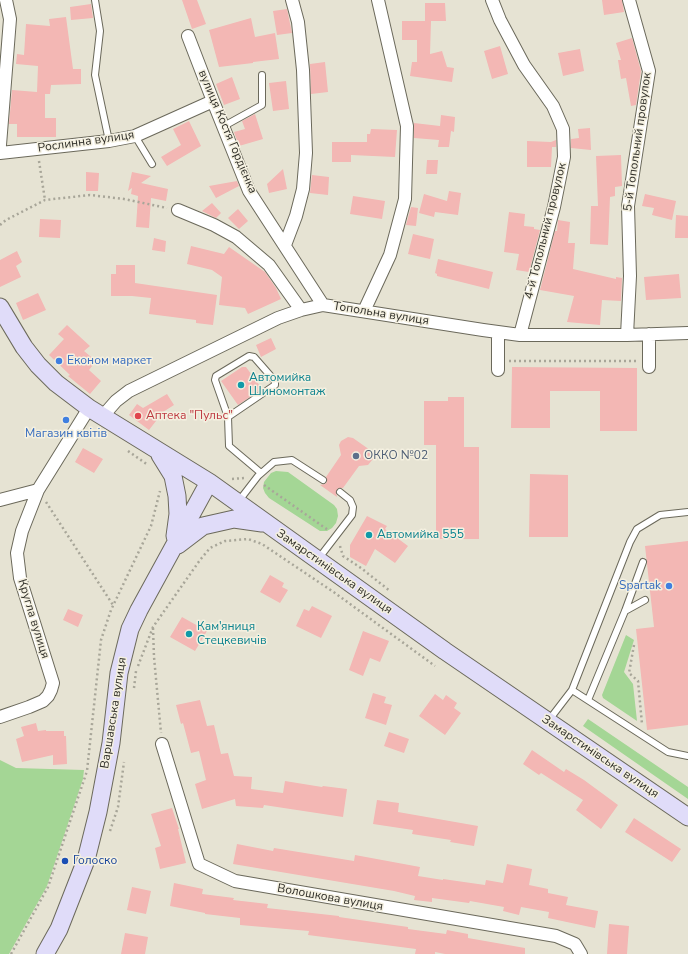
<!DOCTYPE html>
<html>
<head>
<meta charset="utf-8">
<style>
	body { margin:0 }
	canvas { display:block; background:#e6e3d3 }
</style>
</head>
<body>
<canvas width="688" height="954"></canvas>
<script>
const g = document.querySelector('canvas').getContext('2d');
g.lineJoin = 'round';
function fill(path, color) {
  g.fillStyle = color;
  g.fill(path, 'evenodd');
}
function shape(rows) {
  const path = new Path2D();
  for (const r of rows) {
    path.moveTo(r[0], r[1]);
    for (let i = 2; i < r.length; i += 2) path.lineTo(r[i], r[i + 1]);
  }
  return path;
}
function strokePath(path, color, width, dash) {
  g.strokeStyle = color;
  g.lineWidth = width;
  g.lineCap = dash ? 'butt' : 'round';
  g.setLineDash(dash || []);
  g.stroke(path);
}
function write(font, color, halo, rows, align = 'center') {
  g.font = font + ' "Nunito Sans",sans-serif';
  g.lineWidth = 3;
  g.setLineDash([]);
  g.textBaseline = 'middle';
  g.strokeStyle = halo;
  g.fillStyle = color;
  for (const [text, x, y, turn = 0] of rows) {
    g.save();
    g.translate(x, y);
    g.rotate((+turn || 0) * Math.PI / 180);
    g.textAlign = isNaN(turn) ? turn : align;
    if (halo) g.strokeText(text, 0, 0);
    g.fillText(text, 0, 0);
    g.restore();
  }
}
fill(shape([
	[276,471,288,472,334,505,337,509,338,516,336,523,332,528,327,531,320,531,269,498,265,493,263,488,264,482,271,473],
	[626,635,634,640,624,672,633,684,637,721,603,698,602,695],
	[588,719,688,787,688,799,583,726],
	[0,760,16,768,84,770,83,779,47,886,9,954,0,954]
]), '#a4d695');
fill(shape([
	[182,0,197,0,206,24,192,29],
	[602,0,622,0,624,12,604,15],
	[425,3,445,3,446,21,431,21,430,54,442,51,447,67,454,68,452,82,410,76,412,62,417,62,417,40,402,40,402,21,425,21],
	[91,4,93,18,71,20,70,7],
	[287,9,292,33,277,35,273,11],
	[66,17,73,69,81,69,81,84,51,85,50,94,45,94,45,118,56,118,56,137,17,137,17,124,9,124,12,90,37,92,38,66,16,64,17,54,24,55,26,24,50,26,49,19],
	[251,18,255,37,275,33,279,59,253,62,253,63,219,67,209,30],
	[632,38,641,71,636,105,631,106,626,78,621,79,618,60,621,60,616,43],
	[500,46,508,74,492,79,484,51],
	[580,49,584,71,563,76,558,53],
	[325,62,328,92,311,94,310,64],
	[232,77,240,99,224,105,216,84],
	[286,81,289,109,273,111,269,83],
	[255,114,263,139,239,146,234,132,245,129,242,121],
	[441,115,455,117,454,132,451,131,449,147,438,147,439,140,414,138,414,123,440,126],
	[189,121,201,146,167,166,161,157,181,145,173,129],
	[590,128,591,150,571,148,571,139,579,138,578,129],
	[371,129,397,130,395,157,351,155,351,162,332,162,332,142,367,142,367,134,370,134],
	[556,140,556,147,552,147,551,167,527,167,527,141,551,142],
	[621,155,622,186,615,187,615,196,610,197,608,245,590,244,591,206,598,206,596,156],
	[427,160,438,160,437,174,426,174],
	[283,169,287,189,269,193,267,184],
	[86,172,99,173,98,191,86,191],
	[132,172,151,176,141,183,168,189,166,201,151,198,149,228,136,227,138,196,131,194,132,188,128,191],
	[312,175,329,177,328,195,310,193],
	[237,181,239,186,216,198,209,186],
	[449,191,461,193,458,215,435,212,434,217,419,213,424,194,447,201],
	[645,194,676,201,672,220,652,215,654,208,642,206],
	[353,196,385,201,382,219,350,214],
	[212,203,221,213,216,218,202,211],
	[411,207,418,208,416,226,406,225],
	[238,209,248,221,239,229,228,218],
	[509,212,525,214,524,226,534,227,534,229,540,230,529,272,516,270,519,254,504,252],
	[676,215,688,216,688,238,675,238],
	[40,219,61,220,60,238,39,237],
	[558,220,570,222,568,243,575,243,573,269,616,279,616,277,622,278,621,301,602,300,600,325,567,322,574,296,540,290,555,231,557,231],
	[413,234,434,239,430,259,408,254],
	[154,238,166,241,165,252,152,250],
	[191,246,224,254,229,247,265,272,276,288,281,299,248,314,245,308,219,305,222,277,212,270,187,264],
	[17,251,22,262,16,266,21,277,0,287,0,260],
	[438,259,493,272,489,289,437,276,437,274,435,273],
	[116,265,135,265,135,283,217,295,213,325,196,323,196,320,149,314,151,298,132,296,111,296,111,274,116,274],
	[679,274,681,298,646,300,644,277],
	[38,293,46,310,23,320,16,303],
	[67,325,90,346,84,351,96,361,89,370,101,381,90,394,68,376,70,375,49,355,64,339,58,334],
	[271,338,276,349,261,357,256,345],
	[242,367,246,367,262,389,238,405,221,381],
	[512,367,637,368,637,431,600,431,600,391,550,391,550,428,511,428],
	[167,394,174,405,163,412,149,430,129,415,137,404,143,408],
	[448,397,464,397,464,447,479,447,479,539,436,539,436,445,424,445,424,401,448,401],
	[348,437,353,438,370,450,372,452,373,459,368,465,359,466,343,488,340,488,337,489,336,492,337,497,320,485,325,484,327,482,326,477,341,455,339,445,341,441],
	[83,448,103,459,94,473,75,462],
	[530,474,568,475,568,537,529,537],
	[367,516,387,526,385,529,408,546,395,563,375,549,366,566,350,557,350,545],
	[688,541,688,725,647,730,636,629,654,627,645,546],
	[270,575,284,583,282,587,288,590,280,603,260,592],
	[312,606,332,616,321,638,296,626,304,609,309,611],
	[68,609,83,615,78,627,63,620],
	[182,617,207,631,195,651,170,637],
	[363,631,389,641,380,662,370,658,363,676,349,670],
	[373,693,386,697,384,703,392,705,386,725,365,718],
	[435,694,443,700,446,695,457,703,454,708,461,713,445,735,419,716],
	[200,700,207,726,214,725,221,754,228,753,234,776,252,777,251,789,283,793,285,781,322,787,323,786,347,789,343,817,264,805,263,808,236,806,235,799,202,809,195,784,206,780,199,751,191,753,183,723,181,724,176,705],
	[36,723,38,731,46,730,46,731,64,731,64,736,66,736,67,764,53,765,53,755,22,762,16,739,24,736,21,727],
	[389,732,409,739,404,753,384,746],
	[532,750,564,772,566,769,584,780,618,805,601,829,576,810,583,800,541,773,539,775,523,764],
	[377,800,399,803,398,812,478,826,474,846,450,842,451,840,412,834,413,830,373,824],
	[172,808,179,829,178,829,186,863,160,869,155,848,161,846,151,814],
	[634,818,681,849,672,862,625,832],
	[237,844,273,851,274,848,354,861,355,855,420,867,418,876,443,880,443,879,485,885,486,880,503,883,507,864,532,869,529,885,548,889,548,893,568,897,566,905,598,911,595,928,548,918,549,912,521,907,519,915,503,911,504,907,470,901,469,903,432,898,432,902,414,900,415,896,394,891,233,864],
	[174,883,203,889,202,894,234,898,233,900,268,904,267,908,339,916,339,917,408,927,408,929,446,934,447,930,468,934,468,938,525,948,525,954,445,954,435,952,435,954,415,954,416,949,308,935,309,931,240,925,240,918,205,914,205,913,170,906],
	[132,887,151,891,146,914,127,910],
	[609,924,629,926,627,954,607,954],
	[125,933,148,937,145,954,121,954]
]), '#f3b7b4');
const service = shape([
	[95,0,100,31,95,75,109,141],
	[224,126,262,105,262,75],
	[135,136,152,164],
	[228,417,275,385,275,381,254,357,249,356,216,376,215,380,228,417,229,446,261,473],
	[238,502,258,476,274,462,292,460,323,480],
	[319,558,352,515,353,507,350,500,340,492],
	[625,611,645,600],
	[572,690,668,752,688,756],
	[588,700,625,611,643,562],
	[549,720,572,690,630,542,637,529,660,515,688,512]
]);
const minor = shape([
	[492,0,500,20,524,65,553,106,563,129,564,157,554,207,520,335],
	[188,36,213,101,249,191,323,305],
	[0,145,10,19,6,0],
	[0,153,109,141,135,136,213,101],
	[178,210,214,225,236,237,269,265,301,310],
	[285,245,296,216,303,189,306,153,303,70,298,22,292,0],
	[364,311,390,255,405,199,407,126,378,0],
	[498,332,498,370],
	[649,334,649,367],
	[627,335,630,276,628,206,649,71,629,0],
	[102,417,116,401,129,391,278,318,301,310,323,305,483,330,520,335,627,335,688,333],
	[0,500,38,490],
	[0,717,29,707,43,701,48,696,51,690,53,683,20,578,17,553,22,531,38,490,89,408],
	[162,744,199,864,235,881,556,936,575,944,581,954]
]);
const secondary = shape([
	[0,307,24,347,38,365,56,383,89,408,209,482,445,651,688,817],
	[160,455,173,476,177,496,178,514,175,536],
	[178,545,203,526,234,519,262,523],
	[45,954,59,929,86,860,98,812,111,743,119,673,130,629,139,610,209,482]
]);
strokePath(service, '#6b695b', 8);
strokePath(minor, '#6b695b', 14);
strokePath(secondary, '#6b695b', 19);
strokePath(shape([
	[39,161,45,200],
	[0,225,6,220,45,200,90,195,124,199,167,208],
	[509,361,636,361],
	[128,451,148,465],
	[232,479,245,478],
	[264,485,328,530],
	[46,502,113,605],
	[340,546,343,556,361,568,390,591],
	[153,628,154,657,161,733],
	[634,645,629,673,638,681,642,724],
	[138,666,153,627,200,560,210,548,225,541,248,539,262,544,335,593,435,666],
	[134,688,136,671],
	[110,831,118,807,124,762],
	[11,954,48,887,87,771,101,640,111,610,151,526,160,491]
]), '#a8a699', 2.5, [2, 3]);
strokePath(service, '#fff', 6);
strokePath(minor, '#fff', 12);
strokePath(secondary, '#e0dcf9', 17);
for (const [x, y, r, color] of [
	[59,361,4,"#3f7fe0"],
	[241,385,4,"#0f9aa8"],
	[138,416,4,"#e0444e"],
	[66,420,4,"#3f7fe0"],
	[356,456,4,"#5c6f8a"],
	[369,535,4,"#0f9aa8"],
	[669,586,4,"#3f7fe0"],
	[189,634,4,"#0f9aa8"],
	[65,861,4,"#1a4fb4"]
]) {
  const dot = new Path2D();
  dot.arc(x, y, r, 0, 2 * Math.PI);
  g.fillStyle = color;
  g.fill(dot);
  strokePath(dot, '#f4f0e0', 1.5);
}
write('12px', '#302f29', '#f4f0e0', [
	["вулиця Костя Гордієнка",227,132,67],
	["Рослинна вулиця",86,142,-8],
	["5-й Топольний провулок",638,142,-82],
	["4-й Топольний провулок",546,231,-76],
	["Топольна вулиця",381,314,9],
	["Замарстинівська вулиця",334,572,35],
	["Кругла вулиця",33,619,73],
	["Варшавська вулиця",114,713,-81],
	["Замарстинівська вулиця",600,757,34],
	["Волошкова вулиця",330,898,10]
]);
write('12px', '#366cbe', '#f4f0e0', [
	["Економ маркет",67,361],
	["Магазин квітів",66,434,"center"],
	["Spartak",661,586,"right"]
], 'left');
write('12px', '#0d838f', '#f4f0e0', [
	["Автомийка",249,378],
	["Шиномонтаж",249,392],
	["Автомийка 555",377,535],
	["Кам'яниця",197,627],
	["Стецкевичів",197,641]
], 'left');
write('12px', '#be3a42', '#f4f0e0', [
	["Аптека \"Пульс\"",146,416]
], 'left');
write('12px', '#4e5e75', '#f4f0e0', [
	["ОККО №02",364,456]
], 'left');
write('12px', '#164399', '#f4f0e0', [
	["Голоско",73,861]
], 'left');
</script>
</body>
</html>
